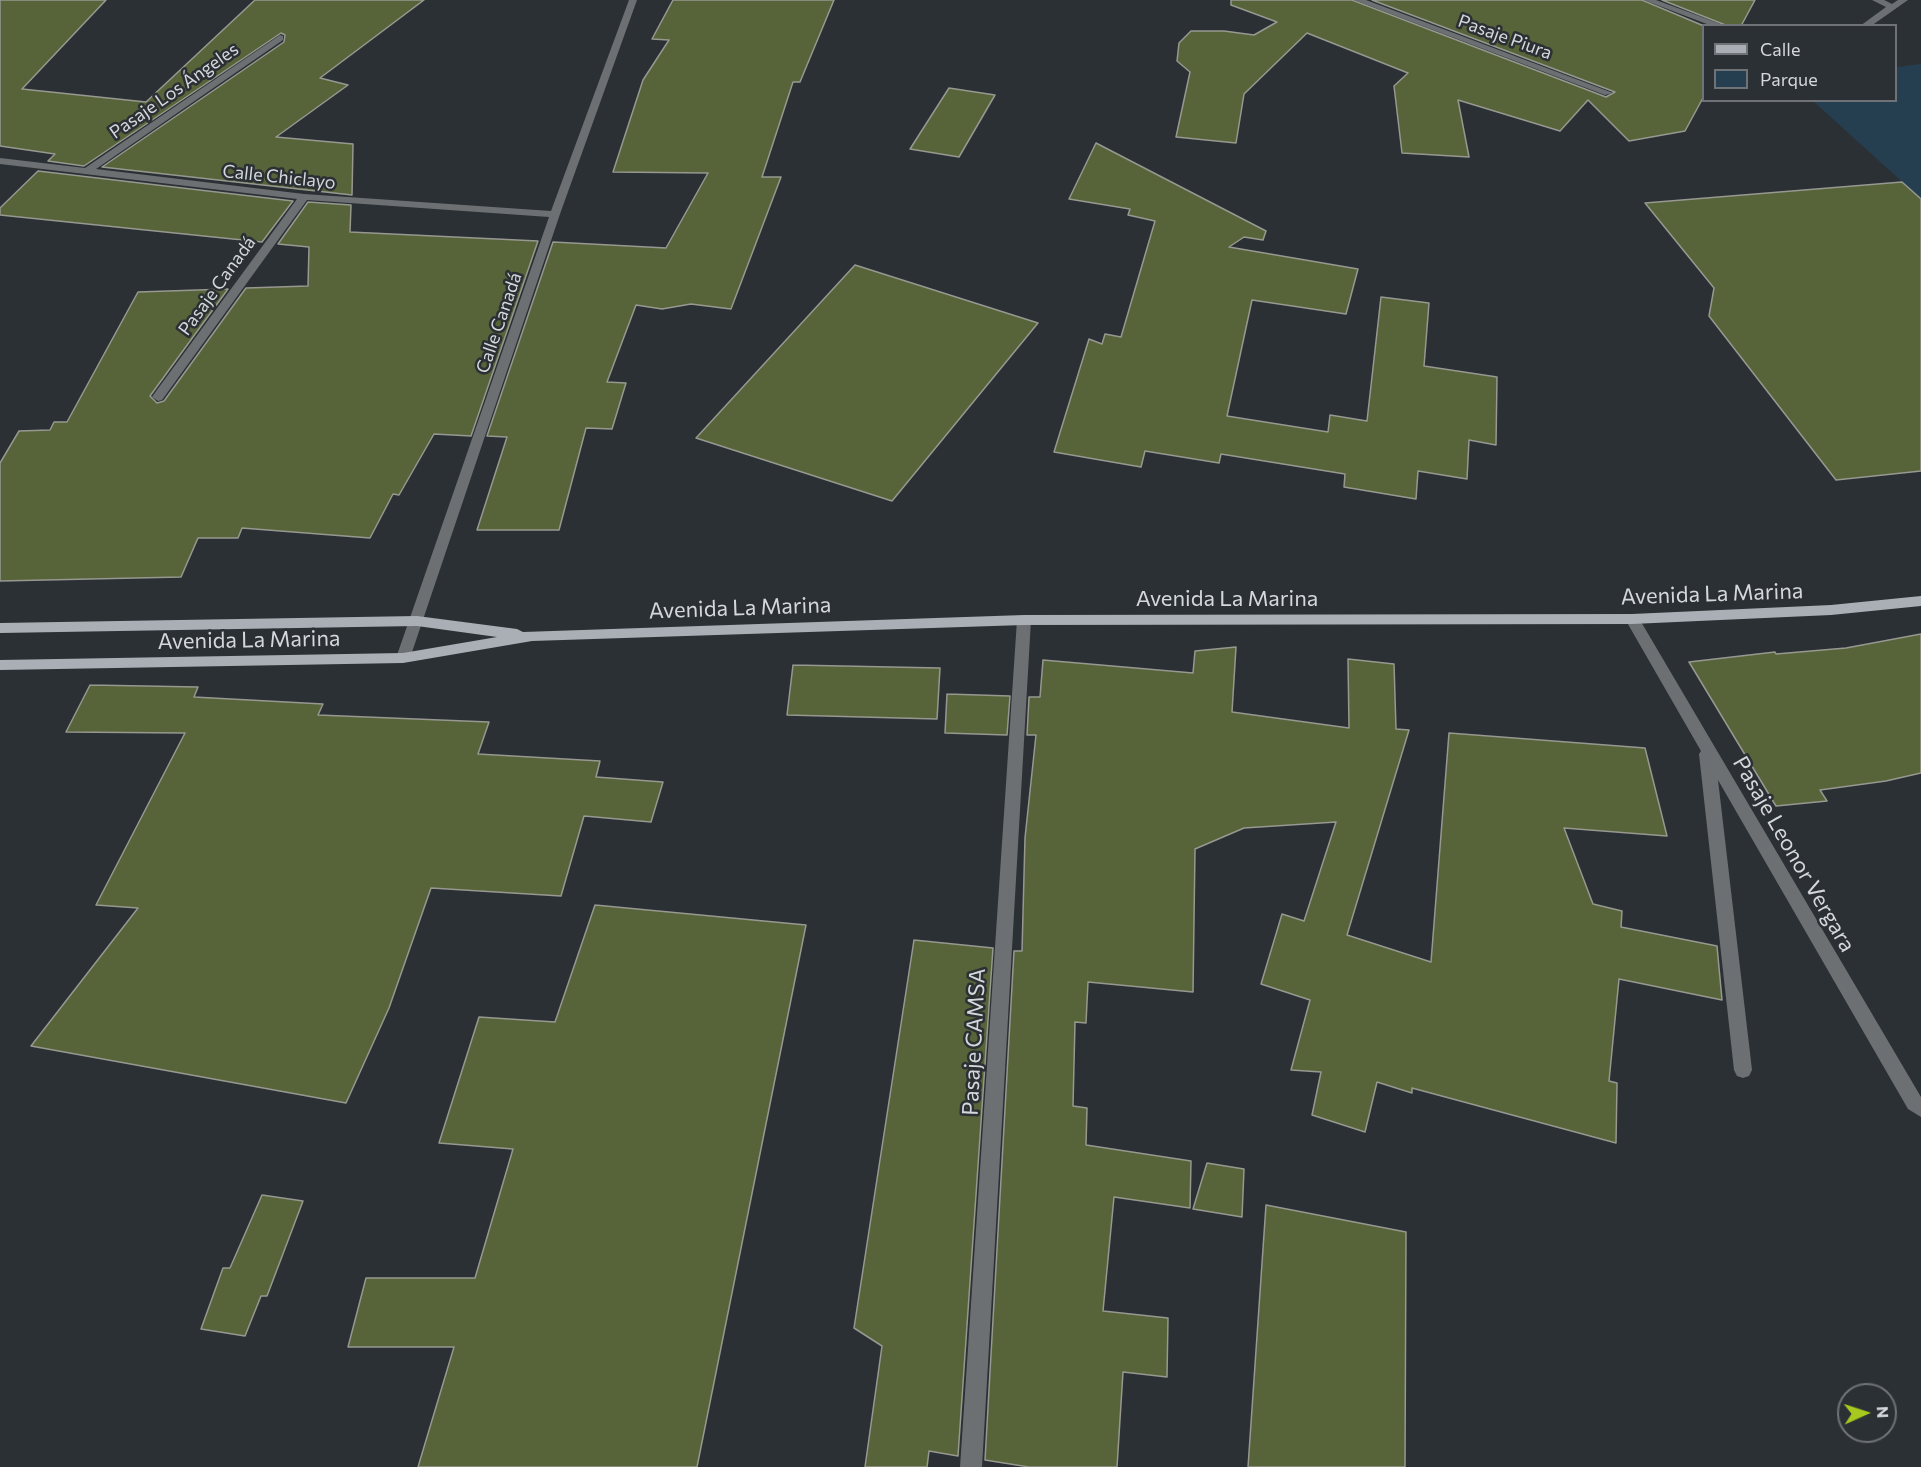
<!DOCTYPE html>
<html>
<head>
<meta charset="utf-8">
<style>
	body { margin:0 }
	#map { position:relative; width:1921px; height:1467px; overflow:hidden; background:#2b3035; font-family:Commissioner,sans-serif }
	canvas { display:block }
	.legend { position:absolute; left:1702px; top:24px; width:195px; height:78px; box-sizing:border-box; background:#2b3035; border:2px solid #6f7377; margin:0; padding:8px 10px; list-style:none; font-size:18px; color:#d4d8db }
	.legend li { display:flex; align-items:center; gap:12px; height:30px }
	.legend b { width:30px; border:2px solid #6f7377 }
	.north { position:absolute; left:1837px; top:1383px; width:60px; height:60px; box-sizing:border-box; background:#2b3035; border:2px solid #6f7377; border-radius:50%; rotate:87deg; font-size:16px; font-weight:700; line-height:24px; text-align:center; color:#d4d8db }
	.north::after { content:''; display:block; margin:auto; width:21px; height:27px; background:#a7c81f; clip-path:polygon(50% 0,100% 100%,50% 72%,0 100%) }
</style>
</head>
<body>
<div id="map">
<canvas width="1921" height="1467"></canvas>
<ul class="legend">
<li><b style="height:8px;background:#a9afb4"></b>Calle</li>
<li><b style="height:16px;background:#253e50"></b>Parque</li>
</ul>
<div class="north">N</div>
</div>
<script>
const g = document.querySelector('canvas').getContext('2d');
g.lineJoin = 'round';
function fill(path, color) {
  g.fillStyle = color;
  g.fill(path, 'evenodd');
}
function shape(rows) {
  const path = new Path2D();
  for (const r of rows) {
    path.moveTo(r[0], r[1]);
    for (let i = 2; i < r.length; i += 2) path.lineTo(r[i], r[i + 1]);
  }
  return path;
}
function strokePath(path, color, width, dash) {
  g.strokeStyle = color;
  g.lineWidth = width;
  g.lineCap = dash ? 'butt' : 'round';
  g.setLineDash(dash || []);
  g.stroke(path);
}
function write(font, color, halo, rows, align = 'center') {
  g.font = font + ' Commissioner,sans-serif';
  g.lineWidth = 5;
  g.setLineDash([]);
  g.textBaseline = 'middle';
  g.strokeStyle = halo;
  g.fillStyle = color;
  for (const [text, x, y, turn = 0] of rows) {
    g.save();
    g.translate(x, y);
    g.rotate((+turn || 0) * Math.PI / 180);
    g.textAlign = isNaN(turn) ? turn : align;
    if (halo) g.strokeText(text, 0, 0);
    g.fillText(text, 0, 0);
    g.restore();
  }
}
fill(shape([
	[1921,64,1921,199,1813,101,1896,100,1896,67]
]), '#253e50');
const building = shape([
	[0,0,106,0,22,89,146,102,255,0,424,0,320,78,348,85,276,137,353,144,352,195,102,167,284,42,285,35,281,33,84,166,48,161,55,154,0,146,0,0],
	[673,0,834,0,800,82,793,82,762,177,781,177,731,309,691,304,662,309,636,305,607,382,626,383,612,429,586,428,559,530,477,530,507,437,487,436,553,242,666,248,708,173,613,172,643,80,669,40,652,39,673,0],
	[1231,0,1352,0,1606,97,1615,92,1372,0,1642,0,1704,26,1704,96,1685,131,1629,141,1588,100,1560,131,1458,100,1469,157,1402,153,1394,86,1408,73,1307,33,1244,94,1236,143,1176,137,1190,72,1177,61,1179,43,1191,31,1224,31,1254,35,1277,22,1231,5,1231,0],
	[1662,0,1755,0,1741,26,1728,26,1662,0],
	[949,88,995,95,959,157,910,149,949,88],
	[1096,143,1266,231,1263,240,1244,237,1229,247,1358,269,1346,314,1252,300,1227,416,1328,432,1330,415,1367,421,1381,297,1429,303,1424,366,1497,377,1496,445,1469,440,1467,479,1418,471,1416,499,1344,487,1345,474,1221,454,1219,463,1145,451,1141,467,1054,452,1089,339,1102,344,1105,334,1121,337,1155,221,1128,215,1130,209,1069,199,1096,143],
	[38,171,293,201,262,242,0,215,0,208,38,171],
	[1902,182,1921,199,1921,471,1836,480,1709,316,1714,288,1645,203,1902,182],
	[308,202,351,205,350,232,538,241,471,436,434,434,399,495,393,494,370,538,242,528,238,538,198,538,181,577,0,581,0,463,19,431,50,430,54,422,67,422,138,292,228,289,150,396,157,403,164,401,246,288,308,286,309,247,278,244,308,202],
	[855,265,1038,323,892,501,696,438,855,265],
	[1921,634,1921,773,1886,781,1820,790,1827,801,1776,806,1689,662,1775,652,1776,654,1846,648,1921,634],
	[1236,647,1232,712,1349,728,1348,659,1394,664,1396,729,1409,730,1347,935,1431,962,1449,733,1645,748,1667,836,1564,828,1593,904,1622,911,1621,927,1717,946,1722,1000,1619,979,1609,1081,1617,1083,1616,1143,1412,1088,1412,1093,1377,1082,1365,1132,1312,1115,1321,1072,1291,1070,1310,1000,1261,984,1282,914,1304,921,1336,822,1244,828,1195,849,1193,992,1088,982,1086,1023,1075,1022,1073,1106,1087,1108,1086,1145,1191,1161,1190,1208,1114,1197,1103,1311,1168,1318,1167,1377,1123,1372,1117,1467,1029,1467,985,1460,1014,951,1022,951,1025,838,1036,735,1027,735,1029,697,1040,697,1043,660,1193,673,1195,651,1236,647],
	[793,665,940,668,937,719,787,715,793,665],
	[90,685,198,687,194,697,323,704,318,715,489,722,478,754,600,761,596,777,663,782,651,822,584,816,561,896,431,888,389,1008,346,1103,31,1046,138,908,96,905,185,733,66,732,90,685],
	[947,694,1010,696,1007,735,945,733,947,694],
	[595,905,806,925,697,1467,418,1467,454,1347,348,1347,366,1278,475,1278,513,1149,439,1143,479,1017,555,1022,595,905],
	[914,940,993,948,958,1456,929,1451,927,1467,865,1467,882,1346,854,1328,914,940],
	[1207,1163,1244,1169,1242,1217,1193,1209,1207,1163],
	[262,1195,303,1201,267,1296,261,1296,245,1336,201,1329,223,1268,230,1268,262,1195],
	[1266,1205,1406,1232,1405,1467,1248,1467,1266,1205]
]);
fill(building, '#576338');
strokePath(building, '#979991', 1.5);
fill(shape([
	[629,0,637,0,560,214,410,658,408,662,398,662,396,658,549,217,307,200,162,400,158,401,152,397,154,394,297,199,0,164,0,158,85,168,280,35,283,36,283,40,96,169,304,194,551,211,629,0],
	[1354,0,1366,0,1613,93,1605,95,1354,0],
	[1644,0,1656,0,1726,26,1712,26,1644,0],
	[1872,0,1884,0,1892,4,1898,0,1908,0,1871,26,1860,26,1886,7,1872,0],
	[1632,614,1637,615,1921,1097,1921,1117,1908,1109,1718,780,1752,1070,1749,1076,1743,1078,1737,1076,1734,1070,1699,754,1701,751,1625,619,1632,614],
	[1024,615,1031,620,982,1467,960,1467,1017,620,1024,615]
]), '#6d7072');
fill(shape([
	[1921,596,1921,606,1831,615,1632,624,1024,625,532,641,403,663,0,670,0,660,403,653,497,637,417,626,0,633,0,623,417,616,517,629,523,632,1024,615,1632,614,1831,605,1921,596]
]), '#a9afb4');
write('18px', '#d4d8db', '#2b3035', [
	["Pasaje Piura",1505,37,20],
	["Pasaje Los Ángeles",174,91,-35],
	["Calle Chiclayo",279,177,6],
	["Pasaje Canadá",217,286,-54],
	["Calle Canadá",499,323,-71]
]);
write('22px', '#d4d8db', '#2b3035', [
	["Avenida La Marina",1712,594,-2],
	["Avenida La Marina",1227,599],
	["Avenida La Marina",740,608,-2],
	["Avenida La Marina",249,640,-1],
	["Pasaje Leonor Vergara",1794,854,60],
	["Pasaje CAMSA",974,1042,-87]
]);
</script>
</body>
</html>
